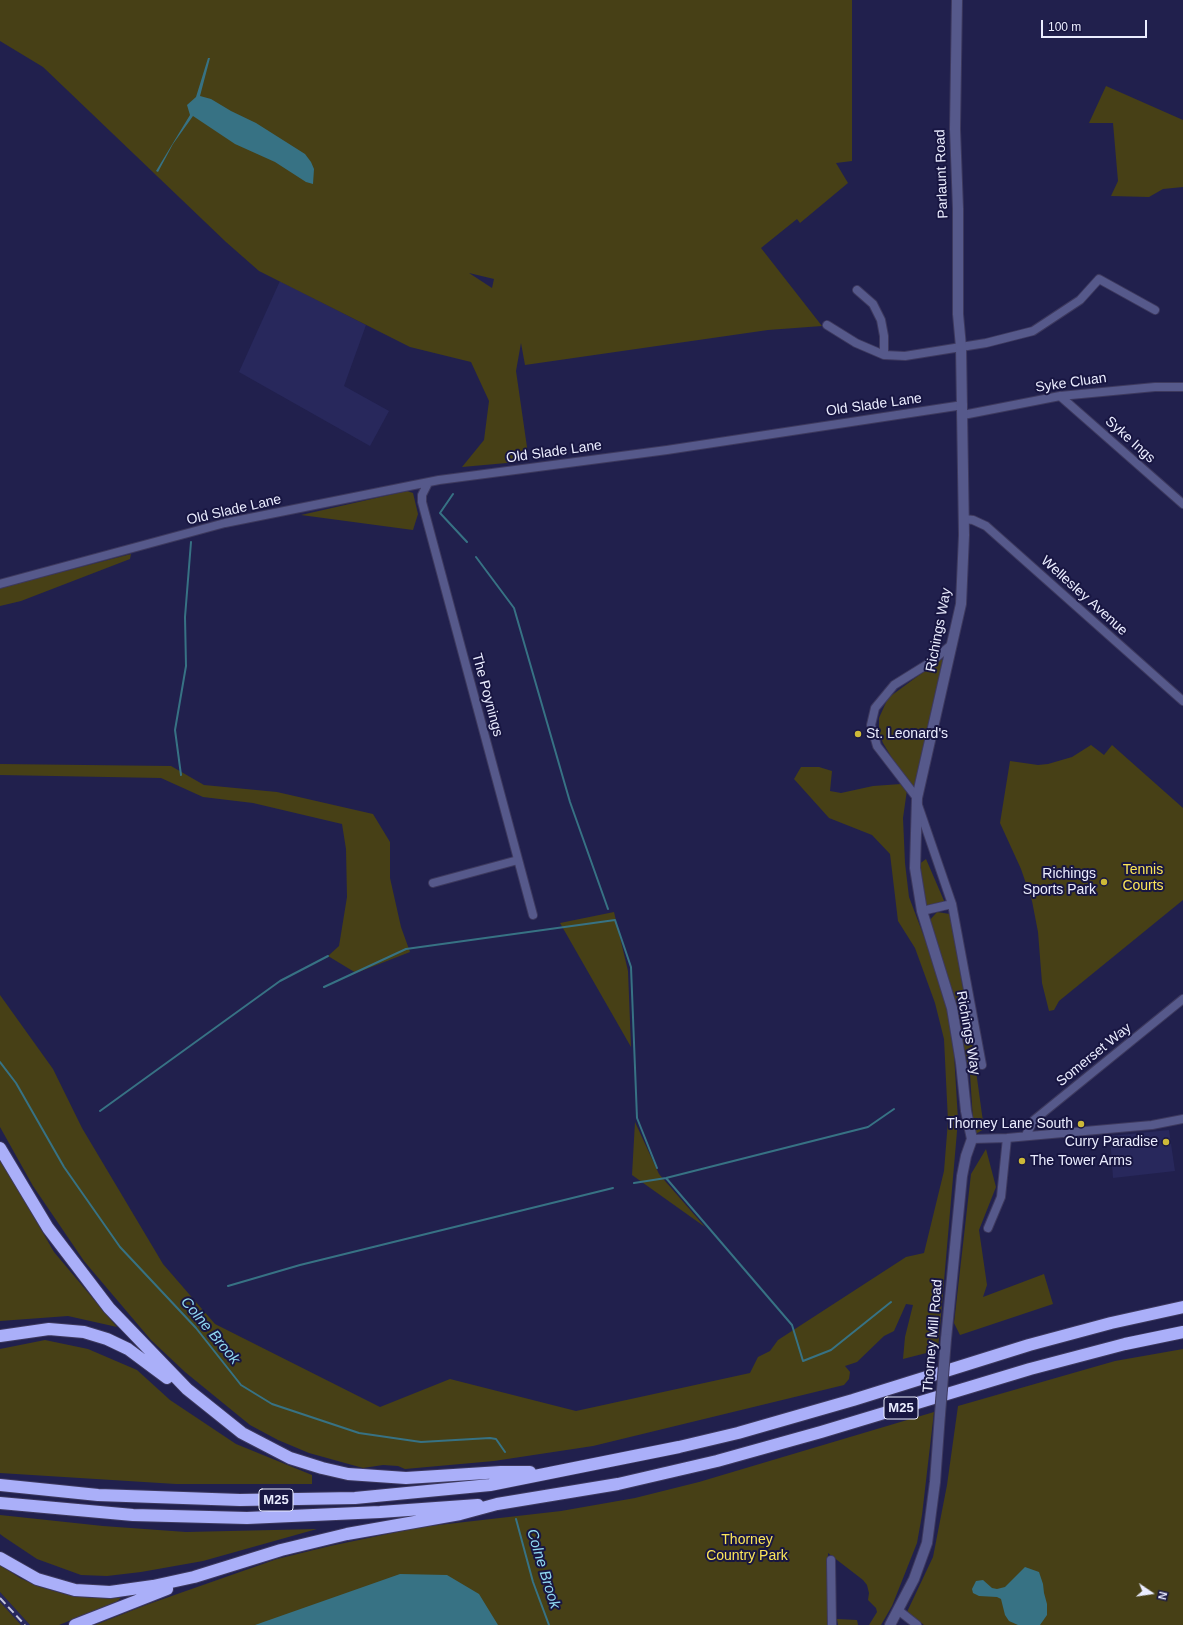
<!DOCTYPE html>
<html>
<head>
<meta charset="utf-8">
<style>
	body { margin:0 }
	#map { position:relative; width:1183px; height:1625px; overflow:hidden; background:#21204d; font-family:Arial,sans-serif }
	canvas { display:block }
	.north { position:absolute; left:1131px; top:1573px; width:40px; height:40px; -webkit-text-stroke:3px #181642; paint-order:stroke; rotate:103deg; font-size:11px; font-weight:700; line-height:16px; text-align:center; color:#ebedff }
	.north::after { content:''; display:block; margin:auto; width:14px; height:18px; background:#ebedff; clip-path:polygon(50% 0,100% 100%,50% 72%,0 100%) }
	.scale { position:absolute; left:1041px; top:20px; width:106px; height:18px; box-sizing:border-box; border:2px solid #ebedff; border-top:0; padding-left:5px; font-size:12px; line-height:14px; white-space:nowrap; color:#ebedff; -webkit-text-stroke:3px #181642; paint-order:stroke }
</style>
</head>
<body>
<div id="map">
<canvas width="1183" height="1625"></canvas>
<div class="north">N</div>
<div class="scale">100 m</div>
</div>
<script>
const g = document.querySelector('canvas').getContext('2d');
g.lineJoin = 'round';
function fill(path, color) {
  g.fillStyle = color;
  g.fill(path, 'evenodd');
}
function shape(rows) {
  const path = new Path2D();
  for (const r of rows) {
    path.moveTo(r[0], r[1]);
    for (let i = 2; i < r.length; i += 2) path.lineTo(r[i], r[i + 1]);
  }
  return path;
}
function strokePath(path, color, width, dash) {
  g.strokeStyle = color;
  g.lineWidth = width;
  g.lineCap = dash ? 'butt' : 'round';
  g.setLineDash(dash || []);
  g.stroke(path);
}
function write(font, color, halo, rows, align = 'center') {
  g.font = font + ' Arial,sans-serif';
  g.lineWidth = 4;
  g.setLineDash([]);
  g.textBaseline = 'middle';
  g.strokeStyle = halo;
  g.fillStyle = color;
  for (const [text, x, y, turn = 0] of rows) {
    g.save();
    g.translate(x, y);
    g.rotate((+turn || 0) * Math.PI / 180);
    g.textAlign = isNaN(turn) ? turn : align;
    if (halo) g.strokeText(text, 0, 0);
    g.fillText(text, 0, 0);
    g.restore();
  }
}
fill(shape([
	[280,281,366,325,344,386,389,411,370,446,239,372],
	[1169,1130,1175,1171,1113,1178,1110,1136],
	[0,1592,30,1625,21,1625,0,1602]
]), '#28285c');
fill(shape([
	[0,0,852,0,852,161,836,163,848,183,800,223,797,219,761,248,822,326,768,330,525,365,521,343,516,371,529,461,462,467,484,440,489,401,471,362,410,347,259,271,226,242,43,67,0,41],
	[469,273,494,279,492,288],
	[1106,86,1183,120,1183,187,1163,189,1149,197,1111,196,1118,181,1113,123,1089,123],
	[407,491,413,493,418,514,413,530,301,515],
	[131,554,130,559,21,601,0,606,0,588],
	[941,659,943,660,943,664,914,788,911,790,883,743,879,732,879,718,888,698],
	[1091,745,1104,755,1112,745,1183,808,1183,900,1059,1001,1054,1010,1049,1011,1042,983,1038,932,1032,901,1021,869,1000,823,1010,761,1038,765,1048,764,1072,757],
	[0,764,171,766,204,785,277,792,373,814,390,842,390,878,401,927,410,952,356,973,328,956,339,946,347,897,346,849,342,824,253,803,203,797,161,778,0,775],
	[801,767,819,767,832,771,830,791,841,793,873,786,901,784,907,790,903,818,905,863,909,897,934,963,948,1011,953,1037,958,1120,938,1350,903,1359,905,1337,913,1305,906,1304,894,1331,884,1336,857,1362,845,1366,850,1372,849,1379,844,1385,593,1446,494,1461,405,1469,398,1466,383,1465,363,1468,309,1453,278,1440,250,1425,185,1372,151,1340,84,1261,33,1186,0,1127,0,995,53,1069,82,1128,163,1264,215,1324,380,1407,450,1379,576,1411,750,1373,758,1357,770,1351,778,1340,906,1257,924,1253,944,1171,948,1121,944,1039,935,1003,915,948,898,921,890,854,872,835,829,818,794,779],
	[926,859,945,903,926,908,918,865],
	[614,912,628,971,631,1047,560,923],
	[937,912,950,914,970,1027,984,1129,974,1135,970,1074,954,1009,929,921],
	[635,1122,659,1174,705,1227,632,1175],
	[986,1149,996,1187,979,1230,987,1285,983,1297,1044,1274,1053,1304,960,1335,954,1323,971,1174],
	[0,1158,54,1252,117,1327,68,1316,0,1321],
	[45,1340,88,1349,137,1370,170,1400,236,1444,312,1475,312,1484,176,1484,0,1473,0,1349],
	[1183,1349,1183,1625,924,1625,907,1612,933,1557,947,1485,958,1406,1115,1361],
	[934,1412,922,1515,917,1543,892,1606,881,1625,869,1625,877,1612,876,1608,868,1600,869,1593,867,1585,863,1580,828,1553,827,1625,95,1625,146,1605,277,1559,330,1546,421,1527,561,1511,635,1498,699,1482],
	[0,1515,103,1526,186,1532,317,1529,203,1561,141,1572,107,1576,81,1575,37,1559,4,1537,0,1534],
	[0,1565,20,1578,40,1587,65,1594,91,1598,121,1598,116,1602,59,1625,30,1625,0,1592],
	[0,1602,21,1625,0,1625],
	[837,1619,857,1620,858,1625,838,1625]
]), '#474016');
fill(shape([
	[208,58,210,58,200,96,211,99,231,111,256,123,305,154,311,162,314,169,313,184,306,182,275,162,235,144,193,116,173,144,158,172,156,171,190,115,187,105,196,97],
	[1025,1567,1039,1572,1043,1584,1044,1593,1047,1604,1047,1615,1040,1625,1018,1625,1009,1621,1005,1615,1001,1599,997,1597,979,1596,973,1593,972,1589,976,1581,983,1580,992,1588,997,1589,1005,1587],
	[400,1574,447,1575,479,1594,498,1625,255,1625]
]), '#377284');
strokePath(shape([
	[453,494,440,513,467,542],
	[476,557,514,608,570,802,608,909],
	[181,775,175,730,186,666,185,617,191,542],
	[324,987,406,949,615,920,631,967,637,1118,657,1168],
	[0,1062,16,1083,64,1167,120,1247,196,1328,241,1385,272,1404,359,1433,421,1442,490,1438,496,1439,505,1452],
	[100,1111,280,981,328,956],
	[666,1178,792,1325,803,1361,831,1350,891,1302],
	[634,1183,666,1178,868,1127,894,1109],
	[228,1286,300,1265,613,1188],
	[516,1519,533,1582,549,1625]
]), '#377284', 2);
const minor = shape([
	[857,290,873,304,881,320,884,336,884,355],
	[827,325,856,343,884,355,905,356,986,343,1033,331,1080,300,1099,279,1155,310],
	[1060,396,1183,504],
	[963,415,1060,396,1155,387,1183,387],
	[428,483,422,495,422,502,533,915],
	[964,519,973,520,986,526,1183,701],
	[0,584,225,523,439,480,667,450,963,405],
	[917,798,877,746,871,725,875,708,894,685,931,662,951,645],
	[918,805,952,904,982,1065],
	[433,883,518,860],
	[922,911,952,904],
	[1026,1135,1034,1120,1183,999],
	[972,1139,1007,1138,1152,1125,1183,1119],
	[988,1228,1001,1197,1007,1138],
	[831,1560,832,1625],
	[898,1610,917,1625]
]);
const tertiary = shape([
	[946,1339,962,1176,966,1156,972,1139,966,1111,961,1063,952,1008,922,911,915,868,917,798,961,604,964,535,961,347,958,314,958,209,955,129,957,0],
	[890,1625,914,1579,927,1543,935,1482,940,1414]
]);
const motorway = shape([
	[0,1148,48,1228,109,1308,187,1389,242,1433,290,1458,322,1468,348,1474,406,1478,501,1472,530,1472],
	[0,1336,49,1329,84,1332,107,1339,128,1349,167,1378],
	[0,1485,98,1495,240,1500,355,1498,490,1485,679,1447,738,1433,853,1400,1029,1345,1111,1323,1183,1307],
	[0,1503,133,1515,247,1518,380,1512,478,1505],
	[0,1558,37,1579,75,1590,110,1592,153,1586,194,1577,281,1550,347,1534,460,1514,497,1504,618,1484,717,1461,821,1432,1030,1369,1125,1344,1183,1332],
	[75,1625,167,1589]
]);
strokePath(minor, '#3d395e', 10);
strokePath(tertiary, '#3d395e', 12);
strokePath(motorway, '#3d395e', 14);
strokePath(minor, '#56598b', 8);
strokePath(tertiary, '#56598b', 10);
strokePath(motorway, '#aaaff9', 12);
strokePath(shape([
	[0,1598,25,1625]
]), '#c4c5dc', 2, [8, 4]);
const tertiaryBridge = shape([
	[940,1414,946,1339]
]);
strokePath(tertiaryBridge, '#3d395e', 12, []);
strokePath(tertiaryBridge, '#56598b', 10);
for (const [x, y, r, color] of [
	[858,734,4,"#cdb938"],
	[1104,882,4,"#cdb938"],
	[1081,1124,4,"#cdb938"],
	[1166,1142,4,"#cdb938"],
	[1022,1161,4,"#cdb938"]
]) {
  const dot = new Path2D();
  dot.arc(x, y, r, 0, 2 * Math.PI);
  g.fillStyle = color;
  g.fill(dot);
  strokePath(dot, '#181642', 1.5);
}
for (const [x, y, w] of [
	[901,1408,34],
	[276,1500,34]
]) {
  const box = new Path2D();
  box.roundRect(x - w / 2, y - 11, w, 22, 3);
  g.fillStyle = '#181642';
  g.fill(box);
  strokePath(box, '#ebedff', 1);
}
write('bold 13px', '#ebedff', null, [
	["M25",901,1408],
	["M25",276,1500]
]);
write('14px', '#ebedff', '#181642', [
	["Parlaunt Road",942,174,-92],
	["Syke Cluan",1071,383,-8],
	["Old Slade Lane",874,405,-8],
	["Syke Ings",1130,440,42],
	["Old Slade Lane",554,452,-8],
	["Old Slade Lane",234,510,-13],
	["Wellesley Avenue",1084,596,42],
	["Richings Way",939,630,-79],
	["The Poynings",487,695,75],
	["Richings Way",968,1033,80],
	["Somerset Way",1094,1055,-39],
	["Thorney Mill Road",933,1336,-85]
]);
write('14px', '#ebedff', '#181642', [
	["St. Leonard's",866,734,"left"],
	["Richings",1096,874],
	["Sports Park",1096,890],
	["Thorney Lane South",1073,1124],
	["Curry Paradise",1158,1142],
	["The Tower Arms",1030,1161,"left"]
], 'right');
write('14px', '#fce659', '#181642', [
	["Tennis",1143,870],
	["Courts",1143,886],
	["Thorney",747,1540],
	["Country Park",747,1556]
]);
write('italic 15px', '#90d9f1', '#181642', [
	["Colne Brook",210,1331,50],
	["Colne Brook",543,1569,73]
]);
</script>
</body>
</html>
